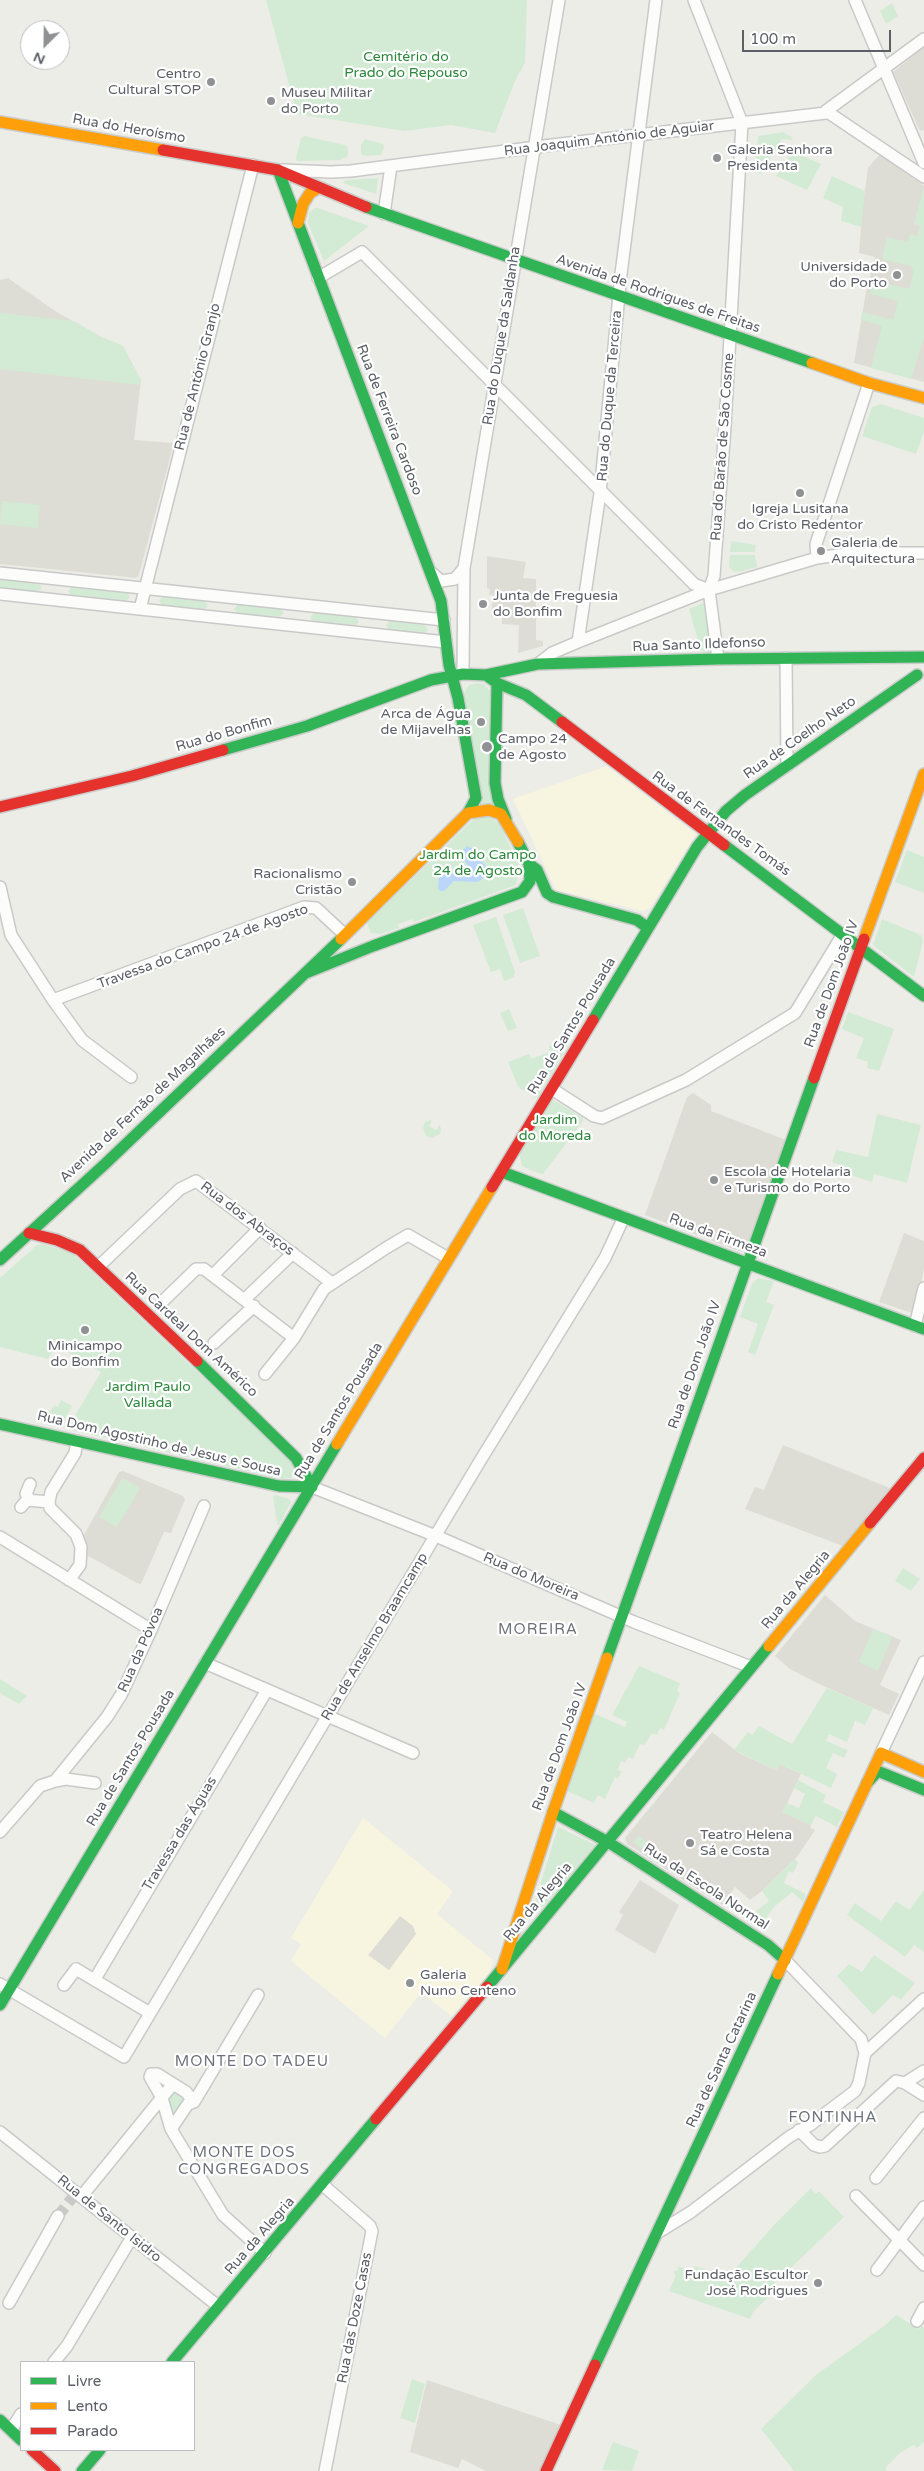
<!DOCTYPE html>
<html>
<head>
<meta charset="utf-8">
<style>
	body { margin:0 }
	#map { position:relative; width:924px; height:2471px; overflow:hidden; background:#edede7; font-family:"Varela Round",sans-serif }
	canvas { display:block }
	.legend { position:absolute; left:20px; top:2361px; width:175px; height:90px; box-sizing:border-box; background:#fff; border:1px solid #bebfc2; margin:0; padding:6px 9px; list-style:none; font-size:15px; color:#5c5f66 }
	.legend li { display:flex; align-items:center; gap:10px; height:25px }
	.legend b { width:25px; border:1px solid #bebfc2 }
	.north { position:absolute; left:20px; top:20px; width:50px; height:50px; box-sizing:border-box; background:#fff; border:1px solid #bebfc2; border-radius:50%; rotate:203deg; font-size:14px; font-weight:700; line-height:20px; text-align:center; color:#5c5f66 }
	.north::after { content:''; display:block; margin:auto; width:18px; height:22px; background:#8f9193; clip-path:polygon(50% 0,100% 100%,50% 72%,0 100%) }
	.scale { position:absolute; left:742px; top:30px; width:149px; height:22px; box-sizing:border-box; border:2px solid #5c5f66; border-top:0; padding-left:6px; font-size:15px; line-height:18px; white-space:nowrap; color:#5c5f66; -webkit-text-stroke:4px #fff; paint-order:stroke }
</style>
</head>
<body>
<div id="map">
<canvas width="924" height="2471"></canvas>
<ul class="legend">
<li><b style="height:6px;background:#30b455"></b>Livre</li>
<li><b style="height:6px;background:#ff9f0a"></b>Lento</li>
<li><b style="height:6px;background:#e5322d"></b>Parado</li>
</ul>
<div class="north">N</div>
<div class="scale">100 m</div>
</div>
<script>
const g = document.querySelector('canvas').getContext('2d');
g.lineJoin = 'round';
function fill(path, color) {
  g.fillStyle = color;
  g.fill(path, 'evenodd');
}
function shape(rows) {
  const path = new Path2D();
  for (const r of rows) {
    path.moveTo(r[0], r[1]);
    for (let i = 2; i < r.length; i += 2) path.lineTo(r[i], r[i + 1]);
  }
  return path;
}
function strokePath(path, color, width, dash) {
  g.strokeStyle = color;
  g.lineWidth = width;
  g.lineCap = dash ? 'butt' : 'round';
  g.setLineDash(dash || []);
  g.stroke(path);
}
function write(font, color, halo, rows, align = 'center') {
  g.font = font + ' "Varela Round",sans-serif';
  g.lineWidth = 4.5;
  g.setLineDash([]);
  g.textBaseline = 'middle';
  g.strokeStyle = halo;
  g.fillStyle = color;
  for (const [text, x, y, turn = 0] of rows) {
    g.save();
    g.translate(x, y);
    g.rotate((+turn || 0) * Math.PI / 180);
    g.textAlign = isNaN(turn) ? turn : align;
    if (halo) g.strokeText(text, 0, 0);
    g.fillText(text, 0, 0);
    g.restore();
  }
}
fill(shape([
	[607,766,696,834,650,908,643,911,556,890,513,799],
	[363,1818,453,1891,437,1914,493,1960,489,1975,452,2016,421,1993,385,2038,291,1961,301,1944,291,1938]
]), '#f7f5e0');
fill(shape([
	[924,47,924,130,920,131,893,72],
	[880,154,924,186,924,382,854,363,866,292,875,257,859,253,863,203,868,168],
	[8,278,55,311,101,337,123,346,141,380,134,440,174,443,139,575,136,578,0,564,0,280],
	[487,556,526,562,523,578,536,579,536,640,543,641,543,646,518,653,519,625,502,624,502,615,491,617,493,595,489,595,490,589,487,588],
	[693,1093,711,1105,711,1111,786,1140,746,1250,741,1252,645,1215,687,1097],
	[904,1233,924,1241,924,1268,917,1307,912,1313,879,1302],
	[783,1445,890,1488,843,1546,745,1509,755,1487,764,1490],
	[123,1471,183,1496,185,1500,171,1533,164,1532,141,1584,137,1583,85,1554,84,1535,119,1472],
	[825,1595,855,1621,901,1640,880,1685,899,1694,889,1715,817,1683,790,1669,775,1656],
	[712,1732,739,1753,776,1770,780,1764,801,1774,783,1812,811,1825,810,1828,815,1830,797,1857,762,1891,750,1900,735,1887,722,1905,627,1844,625,1838],
	[640,1880,679,1905,655,1954,615,1930,623,1915,619,1912],
	[400,1916,413,1926,416,1934,389,1970,368,1955],
	[427,2380,561,2425,539,2471,486,2471,462,2459,458,2468,410,2452]
]), '#deddd5');
fill(shape([
	[266,0,527,0,525,63,515,81,495,133,451,125,404,131,297,114],
	[892,3,898,16,886,24,880,11],
	[783,132,793,138,792,140,782,139,761,174,755,172,758,136],
	[304,136,345,145,348,147,348,156,340,160,297,161,296,158,301,138],
	[365,139,383,144,384,147,381,155,366,156,361,154,361,145],
	[792,151,821,164,807,190,776,176],
	[832,176,865,191,861,227,841,221,843,207,823,198],
	[378,178,376,194,343,183,345,180],
	[924,187,924,337,911,379,871,368,882,326,861,320,862,312,893,320,898,301,870,294,873,280,909,289,914,270,911,268,911,266,882,259,887,237,908,242,910,234,918,236,920,226,914,224],
	[315,208,318,208,369,226,324,261,308,223,309,212],
	[0,313,74,321,101,337,123,346,141,380,140,385,0,369],
	[881,404,924,418,924,432,916,454,862,436,872,407],
	[2,501,40,505,38,528,0,524],
	[731,541,756,545,755,552,730,552],
	[730,555,755,555,757,567,738,572,733,571,729,567],
	[0,579,39,583,42,588,38,592,0,588],
	[72,587,127,592,130,597,126,601,71,595,68,591],
	[163,597,205,601,208,606,204,610,162,605,159,601],
	[708,601,715,653,701,651,689,609],
	[238,604,281,609,284,613,280,617,237,613,234,609],
	[314,613,356,617,359,622,355,626,313,622,310,617],
	[390,621,425,625,428,630,424,634,389,630,386,625],
	[477,683,484,684,490,691,495,808,481,806,464,693,469,685],
	[487,816,499,823,519,865,516,885,414,922,412,919,398,924,399,928,380,934,371,933,367,923,474,819],
	[907,850,924,857,924,893,895,882],
	[523,908,540,956,520,963,503,915],
	[496,917,515,972,514,977,504,981,500,969,491,972,473,925],
	[882,919,921,935,923,941,914,977,873,945],
	[509,1009,517,1028,508,1031,500,1013],
	[848,1012,894,1029,879,1071,867,1068,868,1062,856,1058,864,1038,842,1029],
	[567,1039,570,1042,537,1098,518,1087,508,1062,529,1054,531,1059,550,1052,549,1046],
	[552,1099,583,1118,583,1121,543,1174,538,1173,522,1166,519,1152],
	[877,1114,921,1125,907,1183,874,1174,872,1182,838,1171,840,1165,832,1162,836,1150,868,1157],
	[432,1120,429,1126,436,1130,440,1125,441,1129,440,1134,432,1138,426,1136,423,1128,425,1122],
	[42,1244,72,1253,291,1461,294,1472,291,1478,282,1479,67,1429,101,1372,56,1345,48,1359,0,1347,0,1278,37,1245],
	[758,1278,774,1281,766,1302,774,1305,755,1355,748,1352,758,1324,740,1317,752,1284],
	[61,1400,72,1406,63,1423,45,1419,54,1405,58,1407],
	[122,1478,140,1488,117,1527,99,1517],
	[276,1495,289,1499,291,1502,279,1525,277,1524,273,1496],
	[903,1568,920,1579,911,1591,895,1581],
	[873,1629,892,1637,878,1671,859,1662],
	[639,1666,680,1683,677,1691,680,1693,664,1730,660,1728,657,1735,652,1733,644,1745,640,1744,633,1759,628,1757,625,1763,621,1761,618,1770,622,1771,618,1779,615,1777,605,1799,598,1795,594,1803,567,1791,593,1713,625,1727,627,1722,612,1715],
	[0,1679,27,1696,19,1704,0,1693],
	[827,1688,873,1708,865,1725,855,1721,847,1742,829,1734,826,1741,848,1750,844,1758,833,1753,826,1768,837,1774,831,1788,780,1764,776,1770,734,1750,748,1732,752,1735,759,1726,792,1744],
	[798,1780,826,1795,823,1802,844,1812,837,1827,816,1816,811,1825,782,1812,787,1803,799,1808,805,1794,794,1788],
	[558,1827,596,1845,543,1907,538,1907,535,1903,537,1895],
	[639,1836,661,1855,658,1859,633,1842],
	[795,1859,798,1863,793,1873,789,1871,784,1883,806,1894,803,1902,792,1892,774,1907,765,1920,756,1911,769,1901,762,1891],
	[924,1890,924,1952,914,1945,905,1957,847,1915,855,1903,881,1921,896,1901,909,1910],
	[874,1955,915,1983,901,2000,893,1995,873,2015,837,1976,849,1964,862,1972],
	[178,2090,186,2101,175,2112,171,2113,167,2098],
	[811,2188,816,2194,819,2191,844,2217,771,2287,775,2291,753,2312,750,2319,669,2291,676,2275,674,2274,675,2270,678,2271,678,2266,692,2271,694,2266,716,2272,714,2276,725,2280,774,2225],
	[896,2315,919,2329,921,2326,924,2327,924,2442,917,2448,913,2445,900,2453,885,2468,887,2471,794,2471,761,2429,816,2375,884,2326],
	[412,2379,425,2384,415,2423,400,2418],
	[613,2442,639,2451,632,2471,602,2470]
]), '#d3ebd4');
fill(shape([
	[467,846,478,851,480,859,488,869,486,876,478,882,454,881,444,891,440,891,438,888,439,874,447,870,460,874,466,871,467,865,461,852]
]), '#bbd6f8');
strokePath(shape([
	[58,2216,72,2198]
]), '#c9cac7', 11, [11, 5.5]);
const street = shape([
	[694,0,742,123,725,426,714,576,709,590,718,659],
	[855,0,924,163],
	[924,39,826,111,924,177],
	[282,170,331,172,351,171,552,145,826,113],
	[384,214,391,166],
	[318,278,362,252,694,584,709,590],
	[817,558,816,544,869,383],
	[0,573,444,620],
	[432,573,441,581,455,579,464,568],
	[0,594,446,642],
	[140,609,253,165],
	[578,642,600,493,621,274,656,0],
	[786,658,787,766],
	[538,664,552,653,578,642,709,590,817,558,852,553,924,553],
	[463,674,464,568,559,0],
	[0,887,11,935,53,1000,82,1040,131,1077],
	[53,1000,304,907,316,908,344,934],
	[552,1089,594,1116,602,1118,686,1080,795,1013,843,934],
	[98,1267,180,1189,196,1181,332,1283],
	[213,1275,260,1228],
	[245,1299,293,1253],
	[162,1302,196,1269,204,1269,294,1338],
	[915,1326,924,1288],
	[214,1343,254,1306],
	[265,1374,294,1338,324,1289,386,1248,408,1235,448,1258],
	[30,1484,26,1494,30,1500],
	[312,1487,436,1536,634,1622,751,1667],
	[21,1507,27,1500,49,1502],
	[0,1537,151,1630],
	[69,1580,80,1565,81,1547,76,1534,50,1508,49,1502,51,1492,75,1453,77,1441],
	[205,1663,413,1753],
	[881,1753,924,1662],
	[55,1781,66,1779,95,1783],
	[0,1832,40,1786,55,1781,107,1717,121,1695,151,1630,204,1506],
	[785,1960,861,2039,865,2053],
	[95,1979,267,1690],
	[0,1984,124,2057,480,1461,605,1258,624,1217],
	[64,1985,76,1969,150,2013],
	[865,2053,924,1999],
	[905,2083,924,2071],
	[194,2102,186,2092,157,2074,151,2074,150,2077,162,2098,171,2129,223,2215,265,2253],
	[171,2129,188,2104,194,2102,258,1995],
	[799,2130,814,2145,820,2147,825,2146,896,2081,905,2083,924,2095],
	[0,2132,218,2306],
	[876,2178,924,2118],
	[323,2185,370,2226,372,2231,325,2471],
	[856,2196,924,2265],
	[81,2197,173,2084],
	[657,2233,691,2212,789,2137,810,2125,855,2091,859,2083,865,2053],
	[877,2270,924,2207],
	[9,2303,58,2216],
	[917,2321,924,2308],
	[54,2362,67,2346,132,2237],
	[11,2430,21,2414]
]);
const fast = shape([
	[278,170,441,601,449,665,458,698,476,798,468,813],
	[366,207,812,363],
	[486,675,538,664,718,659,924,657],
	[497,683,495,783,498,799,506,819],
	[223,750,307,726,431,680,463,674,486,675,497,683,526,695,562,722],
	[724,845,924,996],
	[529,864,537,870,547,893,553,897,637,920,648,928],
	[306,973,373,946,522,892,530,881,529,864,518,842],
	[593,1020,697,847,726,811,745,795,917,675],
	[502,1172,924,1329],
	[0,1260,105,1164,341,939],
	[197,1361,296,1458,312,1487],
	[0,1424,279,1486,312,1487],
	[607,1658,814,1078],
	[867,1783,876,1773,880,1772,924,1790],
	[553,1812,608,1842,768,1945,785,1960],
	[487,1987,769,1646],
	[0,2005,337,1444],
	[172,2362,376,2119],
	[595,2365,778,1974],
	[0,2420,21,2440],
	[82,2471,100,2450]
]);
const slow = shape([
	[0,122,163,150],
	[298,223,303,204,310,193,318,188],
	[812,363,869,383,924,398],
	[341,939,468,813,489,810,501,814,518,842],
	[864,939,924,774],
	[337,1444,492,1187],
	[769,1646,870,1523],
	[502,1969,553,1812,607,1658],
	[778,1974,881,1753,924,1772]
]);
const jam = shape([
	[163,150,278,170,366,207],
	[562,722,724,845],
	[0,807,132,776,223,750],
	[814,1078,864,939],
	[492,1187,593,1020],
	[29,1233,57,1240,80,1250,197,1361],
	[870,1523,924,1458],
	[376,2119,487,1987],
	[32,2450,55,2471],
	[546,2471,595,2365]
]);
strokePath(street, '#c9c9c9', 14);
strokePath(fast, '#cacccb', 14);
strokePath(slow, '#cacccb', 14);
strokePath(jam, '#cacccb', 14);
strokePath(street, '#fcfcfb', 11);
strokePath(fast, '#30b455', 11);
strokePath(slow, '#ff9f0a', 11);
strokePath(jam, '#e5322d', 11);
for (const [x, y, r, color] of [
	[211,82,5,"#8f9193"],
	[271,101,5,"#8f9193"],
	[717,158,5,"#8f9193"],
	[897,275,5,"#8f9193"],
	[800,493,5,"#8f9193"],
	[821,551,5,"#8f9193"],
	[483,604,5,"#8f9193"],
	[481,722,5,"#8f9193"],
	[487,747,6,"#8f9193"],
	[352,882,5,"#8f9193"],
	[714,1180,5,"#8f9193"],
	[85,1330,5,"#8f9193"],
	[690,1843,5,"#8f9193"],
	[410,1983,5,"#8f9193"],
	[818,2283,5,"#8f9193"]
]) {
  const dot = new Path2D();
  dot.arc(x, y, r, 0, 2 * Math.PI);
  g.fillStyle = color;
  g.fill(dot);
  strokePath(dot, '#fff', 2);
}
write('14px', '#2c863b', '#fff', [
	["Cemitério do",406,57],
	["Prado do Repouso",406,73],
	["Jardim do Campo",478,855],
	["24 de Agosto",478,871],
	["Jardim",555,1120],
	["do Moreda",555,1136],
	["Jardim Paulo",148,1387],
	["Vallada",148,1403]
]);
write('14px', '#5c5f66', '#fff', [
	["Centro",201,74,"right"],
	["Cultural STOP",201,90,"right"],
	["Museu Militar",281,93],
	["do Porto",281,109],
	["Galeria Senhora",727,150],
	["Presidenta",727,166],
	["Universidade",887,267,"right"],
	["do Porto",887,283,"right"],
	["Igreja Lusitana",800,509,"center"],
	["do Cristo Redentor",800,525,"center"],
	["Galeria de",831,543],
	["Arquitectura",831,559],
	["Junta de Freguesia",493,596],
	["do Bonfim",493,612],
	["Arca de Água",471,714,"right"],
	["de Mijavelhas",471,730,"right"],
	["Campo 24",498,739],
	["de Agosto",498,755],
	["Racionalismo",342,874,"right"],
	["Cristão",342,890,"right"],
	["Escola de Hotelaria",724,1172],
	["e Turismo do Porto",724,1188],
	["Minicampo",85,1346,"center"],
	["do Bonfim",85,1362,"center"],
	["Teatro Helena",700,1835],
	["Sá e Costa",700,1851],
	["Galeria",420,1975],
	["Nuno Centeno",420,1991],
	["Fundação Escultor",808,2275,"right"],
	["José Rodrigues",808,2291,"right"]
], 'left');
write('14px', '#5c5f66', '#fff', [
	["Rua do Heroísmo",129,129,10],
	["Rua Joaquim António de Aguiar",609,139,-7],
	["Avenida de Rodrigues de Freitas",658,294,19],
	["Rua do Duque da Saldanha",502,336,-81],
	["Rua de António Granjo",198,377,-76],
	["Rua do Duque da Terceira",610,396,-85],
	["Rua de Ferreira Cardoso",389,420,69],
	["Rua do Barão de São Cosme",723,447,-86],
	["Rua Santo Ildefonso",699,645,-2],
	["Rua do Bonfim",224,734,-16],
	["Rua de Coelho Neto",800,738,-35],
	["Rua de Fernandes Tomás",721,824,36],
	["Travessa do Campo 24 de Agosto",203,947,-20],
	["Rua de Dom João IV",832,984,-70],
	["Rua de Santos Pousada",572,1026,-59],
	["Avenida de Fernão de Magalhães",143,1105,-43],
	["Rua dos Abraços",247,1219,37],
	["Rua da Firmeza",718,1236,20],
	["Rua Cardeal Dom Américo",191,1335,43],
	["Rua de Dom João IV",695,1365,-71],
	["Rua de Santos Pousada",339,1411,-59],
	["Rua Dom Agostinho de Jesus e Sousa",159,1444,13],
	["Rua do Moreira",531,1577,23],
	["Rua da Alegria",796,1590,-50],
	["Rua de Anselmo Braamcamp",375,1637,-59],
	["Rua da Póvoa",141,1650,-66],
	["Rua de Dom João IV",560,1747,-70],
	["Rua de Santos Pousada",131,1758,-59],
	["Travessa das Águas",180,1834,-59],
	["Rua da Escola Normal",706,1887,33],
	["Rua da Alegria",538,1902,-50],
	["Rua de Santa Catarina",722,2060,-65],
	["Rua de Santo Isidro",109,2219,39],
	["Rua da Alegria",260,2236,-49],
	["Rua das Doze Casas",355,2318,-79]
]);
g.letterSpacing = '1px';
write('15px', '#6d7179', '#fff', [
	["MOREIRA",538,1630],
	["MONTE DO TADEU",252,2062],
	["FONTINHA",833,2118],
	["MONTE DOS",244,2153],
	["CONGREGADOS",244,2170]
]);
g.letterSpacing = '0px';
</script>
</body>
</html>
